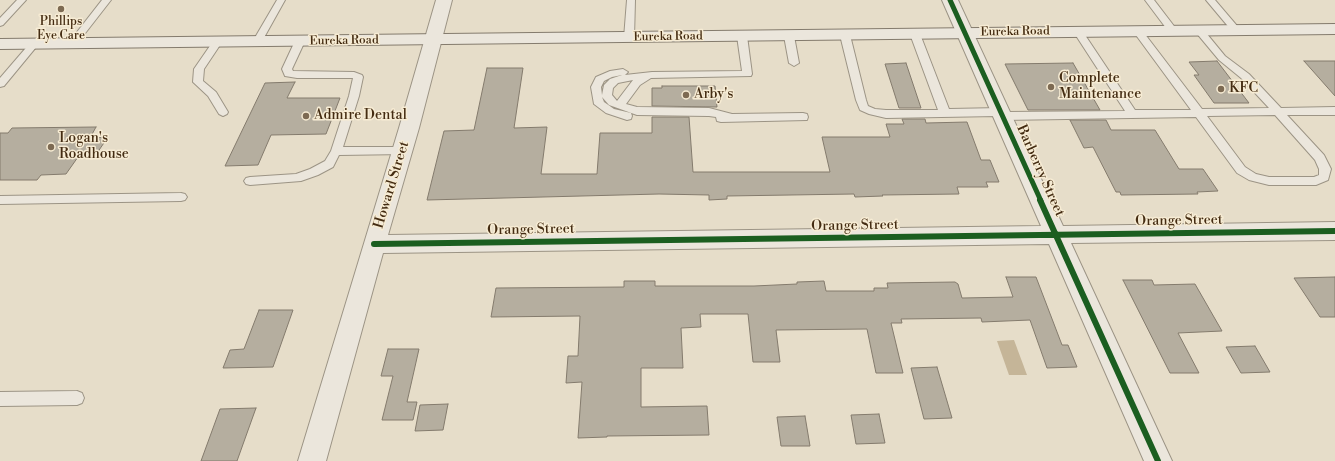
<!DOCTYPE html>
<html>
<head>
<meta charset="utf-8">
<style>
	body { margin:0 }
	canvas { display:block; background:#e6ddc9 }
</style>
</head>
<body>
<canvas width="1335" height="461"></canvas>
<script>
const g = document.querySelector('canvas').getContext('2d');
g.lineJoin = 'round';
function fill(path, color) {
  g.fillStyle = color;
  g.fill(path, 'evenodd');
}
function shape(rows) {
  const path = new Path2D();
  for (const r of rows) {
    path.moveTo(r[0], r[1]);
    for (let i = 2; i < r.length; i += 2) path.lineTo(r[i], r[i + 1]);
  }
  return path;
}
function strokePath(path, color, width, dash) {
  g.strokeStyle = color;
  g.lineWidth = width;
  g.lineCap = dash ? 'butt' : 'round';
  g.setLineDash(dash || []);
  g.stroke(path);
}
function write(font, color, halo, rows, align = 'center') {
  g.font = font + ' "Libre Bodoni",serif';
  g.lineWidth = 3;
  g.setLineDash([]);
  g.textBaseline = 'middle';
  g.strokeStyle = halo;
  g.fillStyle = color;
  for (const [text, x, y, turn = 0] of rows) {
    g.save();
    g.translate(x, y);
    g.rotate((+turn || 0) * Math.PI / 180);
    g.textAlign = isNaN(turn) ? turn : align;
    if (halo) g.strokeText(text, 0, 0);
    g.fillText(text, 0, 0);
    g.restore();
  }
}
fill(shape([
	[1014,340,1027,375,1009,375,997,341]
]), '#c5b598');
const building = shape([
	[1217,61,1249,103,1214,103,1194,75,1199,75,1189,62,1217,61],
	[1304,61,1335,61,1335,96,1304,61],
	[906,63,921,108,899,108,885,64,906,63],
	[1073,63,1100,110,1028,110,1005,64,1073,63],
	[487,68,523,68,514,128,547,127,541,174,597,174,600,133,652,133,652,117,689,117,693,172,830,172,822,137,890,137,886,124,904,124,902,119,925,119,926,123,967,122,981,160,990,160,999,182,986,182,988,187,957,187,959,194,882,195,883,196,855,197,854,194,727,196,727,199,709,200,709,195,659,194,427,200,444,131,474,130,487,68],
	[295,82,287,98,340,98,326,134,271,135,258,165,225,166,265,83,295,82],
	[662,86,715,86,717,107,652,106,652,88,662,88,662,86],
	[1070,120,1106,120,1111,130,1155,130,1179,169,1203,169,1218,191,1197,192,1198,194,1121,195,1120,192,1116,192,1093,147,1084,148,1070,120],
	[96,127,90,138,108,137,95,156,78,157,66,174,41,175,37,180,0,180,0,133,8,133,12,128,96,127],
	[1006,277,1036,277,1062,345,1068,345,1077,367,1047,368,1030,320,982,322,981,318,901,319,902,323,891,323,903,373,876,373,867,329,776,330,780,362,753,362,748,314,700,314,701,327,681,328,683,368,641,368,641,407,707,406,709,435,607,436,607,437,578,438,582,382,566,383,568,356,578,356,580,316,491,317,496,288,624,287,624,281,655,281,655,286,754,286,797,284,797,282,824,281,826,291,874,291,874,288,888,288,887,283,955,282,958,284,962,298,1013,297,1006,277],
	[1335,277,1335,317,1320,317,1294,278,1335,277],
	[1123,280,1152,280,1154,285,1195,284,1222,331,1178,333,1199,373,1170,373,1123,280],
	[259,310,293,310,273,367,223,368,230,350,244,349,259,310],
	[1255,346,1270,372,1241,373,1226,347,1255,346],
	[388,349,419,349,407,402,417,402,413,420,382,420,393,376,381,376,388,349],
	[937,367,952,418,924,419,911,368,937,367],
	[448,404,443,430,415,431,420,405,448,404],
	[256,408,237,461,201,461,220,409,256,408],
	[879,414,885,443,856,444,851,415,879,414],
	[805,416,810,446,781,446,777,417,805,416]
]);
fill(building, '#b5ae9f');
strokePath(building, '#847b6d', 1);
const service = shape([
	[17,0,26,0,3,25,0,26,0,18,17,0],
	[102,0,111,0,76,45,70,45,68,43,70,41,102,0],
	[277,0,285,0,261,43,255,43,253,41,277,0],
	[627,0,635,0,634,38,629,41,624,38,627,0],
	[1145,0,1154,0,1177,30,1175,32,1169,32,1145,0],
	[1206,0,1215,0,1238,27,1240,29,1238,31,1232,31,1206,0],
	[1199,27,1202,28,1225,56,1249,74,1281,108,1335,107,1335,115,1287,115,1324,155,1331,169,1328,180,1316,185,1269,185,1249,180,1237,173,1196,117,1002,120,998,119,997,116,886,118,869,114,860,110,856,100,840,35,845,32,850,35,866,100,868,106,875,109,886,110,938,110,910,34,915,31,920,34,949,109,1001,108,1005,110,1006,112,1125,111,1073,31,1078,28,1081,29,1135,110,1191,110,1133,31,1138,28,1141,29,1202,109,1269,108,1241,78,1219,60,1194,30,1199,27],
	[1275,115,1315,160,1319,169,1319,175,1314,177,1269,177,1256,174,1245,167,1207,116,1275,115],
	[742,33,747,36,752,74,751,76,651,78,640,85,626,104,637,107,709,108,732,114,803,113,807,114,808,117,807,120,721,122,717,121,716,117,709,116,637,115,609,105,602,97,604,102,614,109,631,113,632,116,631,119,627,120,606,113,594,104,591,87,596,77,610,71,623,69,628,72,625,75,652,72,742,71,737,36,742,33],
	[622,75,610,79,604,85,602,95,601,87,604,81,612,77,622,75],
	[633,80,617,101,612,95,613,88,618,83,633,80],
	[789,33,794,36,799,63,794,66,789,63,784,36,789,33],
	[300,38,305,41,292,69,293,71,354,72,362,75,363,77,359,96,343,147,402,147,406,148,407,151,406,154,339,155,333,167,318,175,301,181,250,185,246,184,244,181,246,178,250,177,296,174,310,169,325,161,331,151,349,96,353,78,297,78,285,76,282,69,295,41,300,38],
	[217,39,222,42,204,69,203,81,216,92,228,112,227,114,223,116,219,114,208,96,193,82,194,69,214,40,217,39],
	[34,41,37,42,39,44,37,46,4,86,0,87,0,78,31,42,34,41],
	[181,193,185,194,187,197,185,200,181,201,0,204,0,196,181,193],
	[77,391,82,393,84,398,82,403,77,405,0,406,0,392,77,391]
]);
const minor = shape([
	[436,0,452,0,419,128,388,235,1041,226,942,0,958,0,1063,226,1335,222,1335,240,1071,243,1172,461,1144,461,1049,244,383,253,326,461,298,461,399,128,436,0]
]);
const secondary = shape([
	[1335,24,1335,34,0,49,0,39,1335,24]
]);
strokePath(service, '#9c9485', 2);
strokePath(minor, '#9c9485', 2);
strokePath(secondary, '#847b6d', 2);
fill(service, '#ebe6dc');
fill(minor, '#ebe6dc');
fill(secondary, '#ebe6dc');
strokePath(shape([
	[950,0,1041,201]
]), '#1b5e20', 5);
strokePath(shape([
	[1040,200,1158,461],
	[374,244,1335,231]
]), '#1b5e20', 6);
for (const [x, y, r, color] of [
	[61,9,4,"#7d6a52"],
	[1051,87,4,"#7d6a52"],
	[1221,89,4,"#7d6a52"],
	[686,95,4,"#7d6a52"],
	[306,116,4,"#7d6a52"],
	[51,147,4,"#7d6a52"]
]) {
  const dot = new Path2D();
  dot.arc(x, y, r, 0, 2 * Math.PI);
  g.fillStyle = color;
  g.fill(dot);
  strokePath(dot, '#f7ecd4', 1.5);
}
write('12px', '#442c12', '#f7ecd4', [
	["Phillips",61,22],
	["Eye Care",61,36]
]);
write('12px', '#442c12', '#f7ecd4', [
	["Eureka Road",1015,32,-1],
	["Eureka Road",668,37,-1],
	["Eureka Road",344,41,-1]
]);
write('14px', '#442c12', '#f7ecd4', [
	["Complete",1059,79],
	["Maintenance",1059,95],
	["KFC",1229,89],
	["Arby's",694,95],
	["Admire Dental",314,116],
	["Logan's",59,139],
	["Roadhouse",59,155]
], 'left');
write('14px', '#442c12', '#f7ecd4', [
	["Barberry Street",1040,171,66],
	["Howard Street",392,185,-73],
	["Orange Street",1179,221,-1],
	["Orange Street",855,226,-1],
	["Orange Street",531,230,-1]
]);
</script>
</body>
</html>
